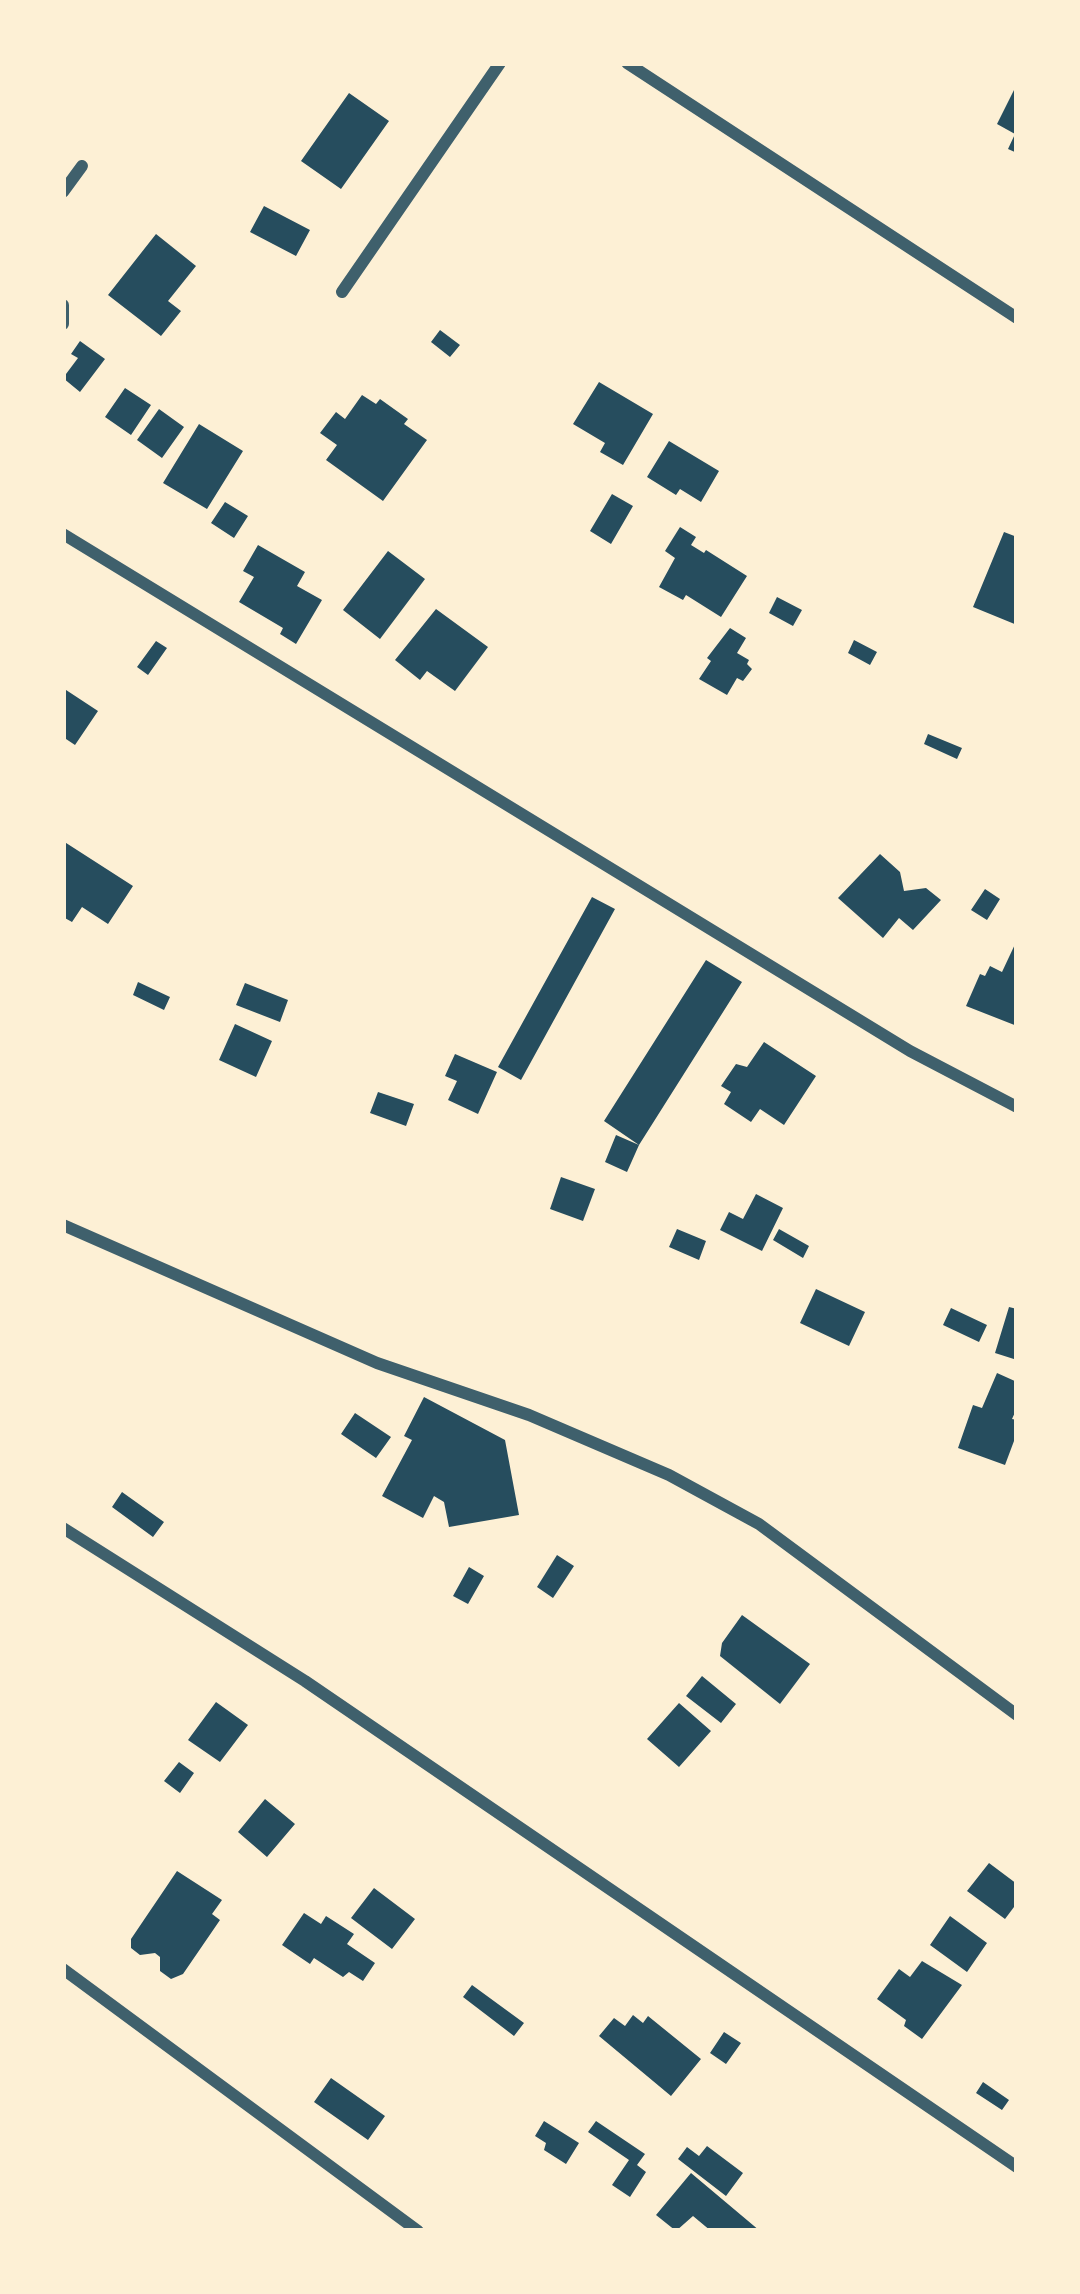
<!DOCTYPE html>
<html>
<head>
<meta charset="utf-8">
<style>
	body { margin:0 }
	#map { position:relative; width:1080px; height:2294px; overflow:hidden; background:#fdf0d5; font-family:Commissioner,sans-serif }
	canvas { display:block }
	.frame { position:absolute; inset:0; border:66px solid #fdf0d5; pointer-events:none }
</style>
</head>
<body>
<div id="map">
<canvas width="1080" height="2294"></canvas>
<div class="frame"></div>
</div>
<script>
const g = document.querySelector('canvas').getContext('2d');
g.lineJoin = 'round';
function fill(path, color) {
  g.fillStyle = color;
  g.fill(path, 'evenodd');
}
function shape(rows) {
  const path = new Path2D();
  for (const r of rows) {
    path.moveTo(r[0], r[1]);
    for (let i = 2; i < r.length; i += 2) path.lineTo(r[i], r[i + 1]);
  }
  return path;
}
function strokePath(path, color, width, dash) {
  g.strokeStyle = color;
  g.lineWidth = width;
  g.lineCap = dash ? 'butt' : 'round';
  g.setLineDash(dash || []);
  g.stroke(path);
}
fill(shape([
	[1017,84,1017,153,1008,149,1015,134,997,124],
	[349,93,389,121,341,189,301,161],
	[264,206,310,230,296,256,250,232],
	[156,234,196,266,168,301,181,311,161,336,108,295],
	[440,330,460,345,450,357,431,342],
	[80,341,105,359,80,392,63,378,78,358,71,354],
	[599,382,653,414,623,465,600,452,605,443,573,424],
	[125,388,151,405,131,435,105,417],
	[362,395,376,404,380,399,408,419,404,424,427,440,383,501,326,460,337,445,320,433,336,412,345,419],
	[159,409,184,427,162,458,137,440],
	[199,424,243,451,207,509,163,483],
	[669,441,719,471,701,502,680,489,676,495,647,477],
	[612,494,633,506,611,544,590,531],
	[225,502,248,516,234,538,211,523],
	[680,527,696,537,691,545,704,553,706,550,747,576,721,617,686,595,683,600,659,587,675,558,665,551],
	[1004,532,1017,537,1017,625,973,607],
	[258,545,305,572,297,586,322,600,296,644,280,634,283,628,239,602,254,577,243,571],
	[388,551,425,579,380,639,343,610],
	[777,597,802,610,793,626,769,613],
	[436,609,488,647,455,691,427,671,420,680,395,660],
	[730,628,746,638,737,653,749,660,747,664,752,669,743,681,737,678,727,695,699,679,711,661,707,658],
	[854,640,877,652,870,665,848,653],
	[156,641,167,648,148,675,137,667],
	[63,688,98,711,75,745,63,737],
	[928,734,962,748,957,759,924,744],
	[63,841,133,886,108,924,82,907,72,922,63,917],
	[880,854,900,872,904,891,926,888,941,900,913,930,899,918,883,938,838,898],
	[985,889,1000,899,987,920,971,910],
	[592,897,615,909,521,1080,498,1067],
	[1017,940,1017,1026,966,1006,980,974,985,976,990,966,1002,972],
	[706,960,742,982,639,1145,627,1172,605,1162,616,1135,639,1145,604,1121],
	[138,982,170,997,164,1010,133,995],
	[245,983,288,1000,280,1022,236,1005],
	[235,1024,272,1041,256,1077,219,1060],
	[764,1042,816,1076,784,1125,760,1109,751,1122,724,1104,731,1092,721,1086,736,1064,747,1067],
	[455,1054,497,1072,478,1114,448,1100,457,1081,445,1076],
	[378,1092,414,1104,406,1126,370,1113],
	[561,1177,595,1189,583,1221,550,1209],
	[756,1194,783,1208,762,1251,720,1230,729,1212,743,1219],
	[677,1229,706,1241,699,1260,669,1247],
	[779,1229,809,1246,803,1258,773,1240],
	[816,1289,865,1312,849,1346,800,1323],
	[1009,1307,1017,1309,1017,1360,995,1353],
	[951,1308,987,1325,979,1342,943,1325],
	[997,1373,1017,1382,1017,1408,1012,1419,1017,1420,1017,1433,1005,1465,958,1448,973,1405,982,1408],
	[424,1397,505,1440,519,1515,449,1527,444,1502,434,1496,423,1518,382,1496,412,1440,404,1436],
	[355,1413,391,1437,376,1458,341,1434],
	[122,1492,164,1522,153,1537,112,1507],
	[557,1555,574,1566,553,1598,537,1587],
	[469,1567,484,1576,468,1604,453,1596],
	[742,1615,810,1664,780,1704,720,1656,722,1643],
	[702,1676,736,1704,721,1723,686,1696],
	[216,1702,248,1725,220,1762,188,1740],
	[679,1703,711,1731,679,1767,647,1739],
	[179,1762,194,1773,180,1793,164,1781],
	[265,1799,295,1824,267,1857,238,1832],
	[989,1863,1017,1884,1017,1903,1005,1919,967,1891],
	[177,1871,222,1900,212,1914,220,1920,183,1974,171,1979,160,1971,160,1957,155,1953,140,1955,131,1948,131,1939],
	[374,1888,415,1919,392,1949,351,1918],
	[304,1913,321,1924,326,1916,354,1934,347,1944,375,1963,363,1981,349,1972,343,1977,314,1958,310,1964,282,1945],
	[950,1916,987,1943,967,1972,930,1945],
	[922,1961,962,1985,922,2039,904,2026,906,2020,877,1999,899,1969,910,1977],
	[472,1985,524,2023,514,2036,463,1997],
	[633,2015,643,2023,648,2016,701,2059,671,2096,599,2036,614,2018,625,2026],
	[724,2032,741,2043,726,2064,710,2053],
	[331,2078,385,2116,368,2140,314,2102],
	[983,2082,1009,2100,1002,2110,976,2093],
	[544,2121,579,2143,566,2164,544,2150,546,2143,535,2136],
	[596,2121,645,2154,637,2165,646,2172,630,2197,612,2185,629,2160,588,2132],
	[707,2146,743,2173,726,2196,678,2159,687,2147,699,2156],
	[691,2173,760,2231,711,2231,693,2216,676,2231,656,2215]
]), '#264d5e');
strokePath(shape([
	[627,63,1017,318],
	[63,192,82,166],
	[342,292,500,63],
	[63,305,63,324],
	[63,534,910,1051,1017,1107],
	[63,1225,377,1363,529,1415,669,1475,759,1524,1017,1715],
	[63,1528,305,1681,1017,2167],
	[63,1969,418,2231]
]), '#3f606c', 12);
</script>
</body>
</html>
